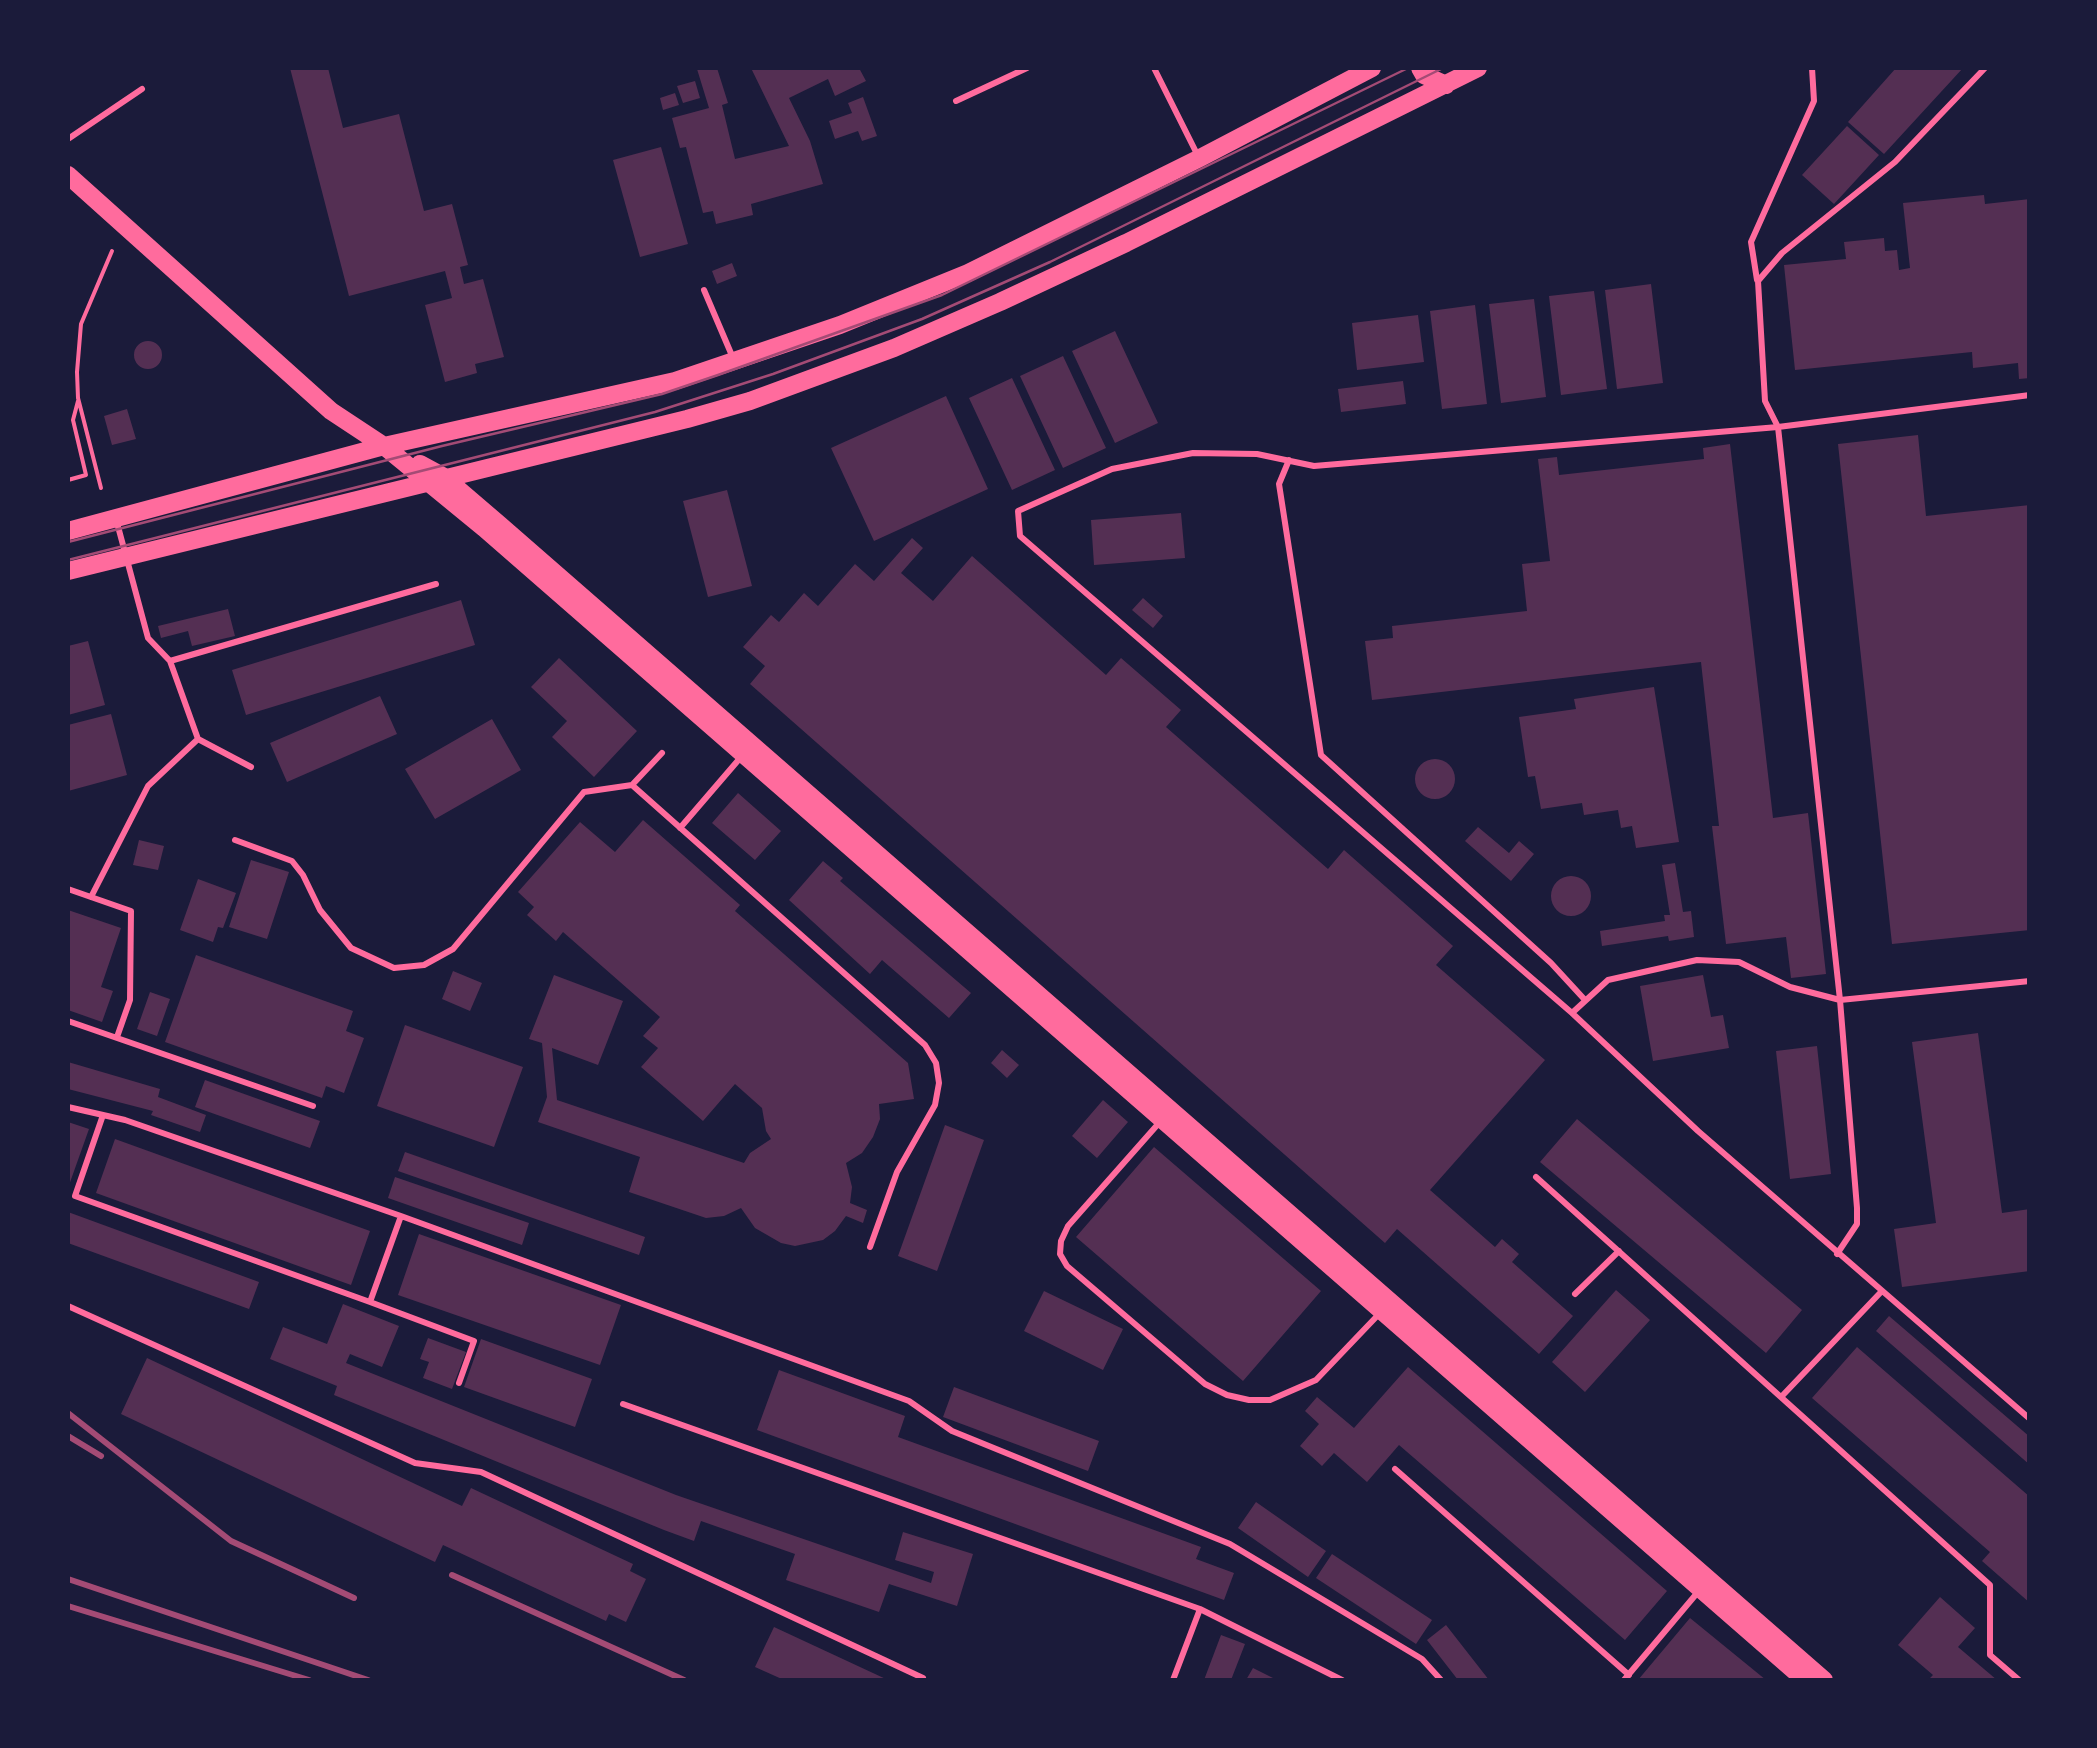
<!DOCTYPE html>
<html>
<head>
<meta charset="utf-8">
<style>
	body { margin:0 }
	#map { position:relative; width:2097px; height:1748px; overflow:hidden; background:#1b1b3a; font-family:Arial,sans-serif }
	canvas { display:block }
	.frame { position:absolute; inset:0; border:70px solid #1b1b3a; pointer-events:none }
</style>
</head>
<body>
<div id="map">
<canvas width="2097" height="1748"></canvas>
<div class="frame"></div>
</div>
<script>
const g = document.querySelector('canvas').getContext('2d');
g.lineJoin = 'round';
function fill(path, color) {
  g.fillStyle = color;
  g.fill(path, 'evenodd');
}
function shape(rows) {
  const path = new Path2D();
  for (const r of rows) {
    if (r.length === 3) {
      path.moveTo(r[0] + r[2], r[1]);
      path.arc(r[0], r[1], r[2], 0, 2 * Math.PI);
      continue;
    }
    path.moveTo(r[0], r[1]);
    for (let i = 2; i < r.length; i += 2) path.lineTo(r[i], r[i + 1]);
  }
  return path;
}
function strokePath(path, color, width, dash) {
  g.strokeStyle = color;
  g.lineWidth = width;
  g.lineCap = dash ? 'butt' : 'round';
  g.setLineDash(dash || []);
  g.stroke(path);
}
fill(shape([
	[290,68,328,68,343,128,399,114,424,211,452,204,468,265,460,267,464,284,483,279,504,357,475,364,477,373,445,382,425,305,452,298,445,271,349,296],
	[717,68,728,103,722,105,735,159,789,146,751,68,859,68,866,81,835,96,828,79,789,98,810,141,823,184,751,204,753,215,716,224,713,211,703,213,686,147,680,148,672,118,709,108,697,69],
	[1896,68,1963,68,1884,154,1848,122],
	[695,81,700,98,683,103,677,86],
	[675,93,679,105,663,110,660,98],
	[863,97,877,136,862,141,858,131,835,139,829,121,852,113,848,103],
	[1847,126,1879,155,1834,204,1802,175],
	[661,147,688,244,640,257,613,160],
	[1984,195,1985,204,2030,199,2030,378,2019,379,2018,363,1973,368,1972,352,1795,370,1784,265,1846,259,1844,242,1884,238,1885,251,1897,250,1899,270,1910,268,1903,203],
	[732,263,737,276,717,284,712,271],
	[1651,284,1663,383,1617,389,1605,290],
	[1594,291,1607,389,1561,395,1549,296],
	[1534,299,1546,397,1501,403,1489,304],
	[1475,305,1487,404,1442,409,1430,311],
	[1418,315,1424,362,1357,370,1352,323],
	[1115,331,1158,423,1115,443,1072,351],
	[148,355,14],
	[1063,356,1106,448,1063,468,1020,376],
	[1012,378,1055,470,1012,490,969,398],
	[1403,381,1406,404,1341,412,1338,389],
	[946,396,988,489,874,541,831,448],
	[127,409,136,439,112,445,104,416],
	[1918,435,1926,516,2030,505,2030,930,1892,944,1838,444],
	[1730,444,1773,818,1808,813,1826,974,1791,978,1786,937,1726,944,1712,826,1719,826,1701,662,1372,700,1365,641,1393,638,1392,626,1527,611,1522,564,1550,561,1538,459,1557,457,1559,475,1704,459,1703,448],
	[727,490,752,586,708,597,683,501],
	[1181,513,1185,558,1094,565,1091,520],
	[912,538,923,548,901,573,933,601,972,556,1106,675,1121,658,1181,710,1166,727,1328,869,1344,850,1453,946,1436,965,1545,1060,1430,1190,1495,1247,1502,1239,1519,1254,1512,1262,1573,1316,1539,1354,1397,1229,1385,1243,750,684,765,666,743,647,771,615,779,622,804,593,818,606,855,564,874,581],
	[1143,598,1163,616,1153,628,1132,610],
	[461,600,475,645,246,715,232,670],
	[228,609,235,636,192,646,188,631,161,638,158,626],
	[88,641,105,705,68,715,68,646],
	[559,658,637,731,594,777,552,737,567,721,531,687],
	[1654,687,1679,842,1636,848,1632,826,1621,828,1618,810,1584,815,1582,803,1541,809,1535,776,1528,777,1519,717,1576,709,1574,699],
	[380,696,397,734,287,782,270,743],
	[111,714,127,775,68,791,68,725],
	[492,719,521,770,435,819,405,769],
	[1435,779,20],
	[738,793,781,831,755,860,712,823],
	[643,820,740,905,735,911,908,1063,914,1099,879,1104,880,1119,873,1137,862,1153,846,1163,852,1187,850,1203,867,1210,863,1223,846,1216,835,1231,823,1240,795,1246,781,1243,755,1228,741,1208,724,1216,706,1218,629,1192,640,1157,538,1122,547,1097,542,1043,529,1039,554,975,623,1001,598,1065,552,1048,557,1100,744,1163,750,1153,771,1139,766,1131,762,1108,735,1084,703,1121,641,1067,658,1048,643,1036,660,1017,563,932,556,941,527,915,534,907,518,892,580,822,615,852],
	[1478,827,1509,853,1519,841,1534,854,1511,881,1465,841],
	[139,840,164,846,158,870,133,865],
	[251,860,289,872,267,939,229,927],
	[823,861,843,878,840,881,971,993,949,1018,882,960,870,974,789,900],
	[1675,863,1683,912,1691,911,1694,937,1669,941,1668,936,1602,946,1600,931,1665,921,1664,915,1670,915,1662,865],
	[1571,896,20],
	[198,879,236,893,223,928,218,927,213,942,180,930],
	[68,910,121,928,101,987,113,991,102,1022,68,1010],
	[196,955,353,1011,346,1031,364,1038,344,1093,326,1086,322,1098,165,1042],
	[453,971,482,983,470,1011,442,999],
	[1703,975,1711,1017,1723,1015,1729,1048,1653,1061,1640,986],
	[150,992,170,999,157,1036,137,1029],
	[405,1025,523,1067,494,1147,377,1106],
	[1978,1033,2002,1213,2030,1209,2030,1271,1902,1287,1894,1229,1936,1223,1912,1042],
	[1817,1046,1831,1174,1790,1179,1776,1051],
	[1002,1050,1019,1065,1007,1078,991,1063],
	[68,1062,160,1089,158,1097,206,1115,200,1132,151,1115,153,1111,68,1089],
	[205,1080,320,1121,310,1148,195,1107],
	[1103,1100,1128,1122,1097,1158,1072,1136],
	[1577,1119,1802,1310,1766,1353,1540,1162],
	[68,1122,89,1129,68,1188],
	[945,1125,984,1140,937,1271,898,1256],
	[115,1139,370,1231,351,1285,96,1193],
	[1154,1147,1321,1291,1243,1381,1076,1237],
	[405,1152,645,1237,639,1255,398,1171],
	[395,1177,529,1223,522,1245,388,1198],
	[68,1212,259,1282,249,1309,68,1243],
	[419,1234,621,1305,600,1365,398,1295],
	[1616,1290,1650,1320,1585,1392,1552,1362],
	[1044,1291,1123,1329,1103,1370,1024,1331],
	[343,1304,399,1326,382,1367,350,1354,346,1363,676,1495,931,1583,934,1572,895,1560,903,1532,973,1554,957,1606,889,1584,879,1612,786,1580,795,1554,701,1521,694,1541,664,1530,334,1395,337,1386,270,1359,283,1327,327,1344],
	[1889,1316,2030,1437,2030,1465,1876,1331],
	[428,1338,466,1352,452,1389,423,1378,429,1362,420,1359],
	[481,1339,592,1379,575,1427,464,1387],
	[1857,1347,2030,1497,2030,1603,1982,1561,1990,1552,1812,1398],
	[147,1358,462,1506,471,1488,633,1564,630,1571,646,1579,626,1622,609,1614,606,1621,443,1545,435,1562,121,1414],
	[1408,1367,1667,1591,1625,1640,1399,1445,1367,1482,1334,1453,1322,1466,1300,1446,1319,1424,1305,1411,1317,1397,1354,1428],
	[779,1370,905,1416,898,1437,1201,1547,1196,1559,1234,1573,1224,1600,757,1430],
	[954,1387,1099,1441,1088,1471,943,1417],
	[1256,1502,1326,1551,1308,1577,1238,1528],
	[1332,1554,1432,1620,1416,1644,1316,1578],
	[1940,1597,1975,1628,1958,1647,1997,1680,1928,1680,1933,1675,1898,1645],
	[1690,1618,1766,1680,1638,1680],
	[1446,1625,1489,1680,1458,1680,1427,1640],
	[774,1627,888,1680,784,1680,755,1667],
	[1221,1635,1245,1644,1231,1680,1204,1680],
	[1253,1668,1277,1680,1246,1680]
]), '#542f53');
strokePath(shape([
	[68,480,86,475,73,420,78,401],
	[101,488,78,398,77,372,81,324,112,251]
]), '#ff6b9d', 4);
strokePath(shape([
	[1154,68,1198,156],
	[956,101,1027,68],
	[68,139,142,89],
	[1757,280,1751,242,1814,101,1812,68],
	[704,290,733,358],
	[2030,395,1778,427,1314,466,1257,454,1193,453,1112,469,1018,511,1020,536,1572,1013,1698,1131,2030,1419],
	[1289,460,1279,484,1321,755,1551,963,1585,1000],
	[116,519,148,638,170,661,198,739,251,767],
	[170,661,436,584],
	[632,785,662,753],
	[680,828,741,757],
	[235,840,292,861,303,875,320,910,351,948,394,968,424,965,453,949,584,792,632,785,925,1045,936,1063,939,1083,935,1105,897,1172,870,1247],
	[68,889,131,911,130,1000,117,1037],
	[91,897,148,786,198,739],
	[1572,1013,1608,980,1697,960,1739,962,1790,987,1840,1000,2030,981],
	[68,1021,313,1106],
	[68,1107,125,1120,401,1216,909,1401,952,1431,1230,1544,1422,1659,1441,1680],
	[103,1115,75,1196,370,1302],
	[1159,1123,1068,1226,1061,1241,1060,1254,1067,1266,1205,1384,1227,1395,1249,1400,1270,1400,1316,1380,1379,1314],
	[1536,1177,1990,1585,1990,1655,2019,1680],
	[401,1216,370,1302,474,1341,459,1383],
	[1837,1254,1857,1224,1857,1208,1840,1000,1778,427,1765,401,1758,281,1782,253,1895,162,1985,68],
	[1575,1294,1619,1251],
	[68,1306,415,1463,481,1472,923,1678],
	[1783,1395,1881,1292],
	[623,1404,1200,1609,1342,1680],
	[1395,1469,1629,1675],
	[1173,1680,1200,1609],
	[1624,1680,1698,1592]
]), '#ff6b9d', 6);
strokePath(shape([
	[1420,68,1424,75,1446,85],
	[68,175,331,411,384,446,484,528,1805,1680],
	[420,464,444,477,500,525,1824,1680],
	[68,531,384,446,675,381,840,325,968,273,1200,158,1372,68],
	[68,571,687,419,750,401,894,348,1000,302,1126,243,1478,68]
]), '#ff6b9d', 18);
strokePath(shape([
	[68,542,442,446,662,394,718,375,942,295,1408,68],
	[68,560,655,412,773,374,922,319,1050,262,1443,68]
]), '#a44b75', 2.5);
strokePath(shape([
	[68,1413,231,1541,354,1598],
	[68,1436,101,1456],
	[452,1575,684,1680],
	[68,1579,368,1680],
	[68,1606,309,1680]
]), '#a44b75', 6);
</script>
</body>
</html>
